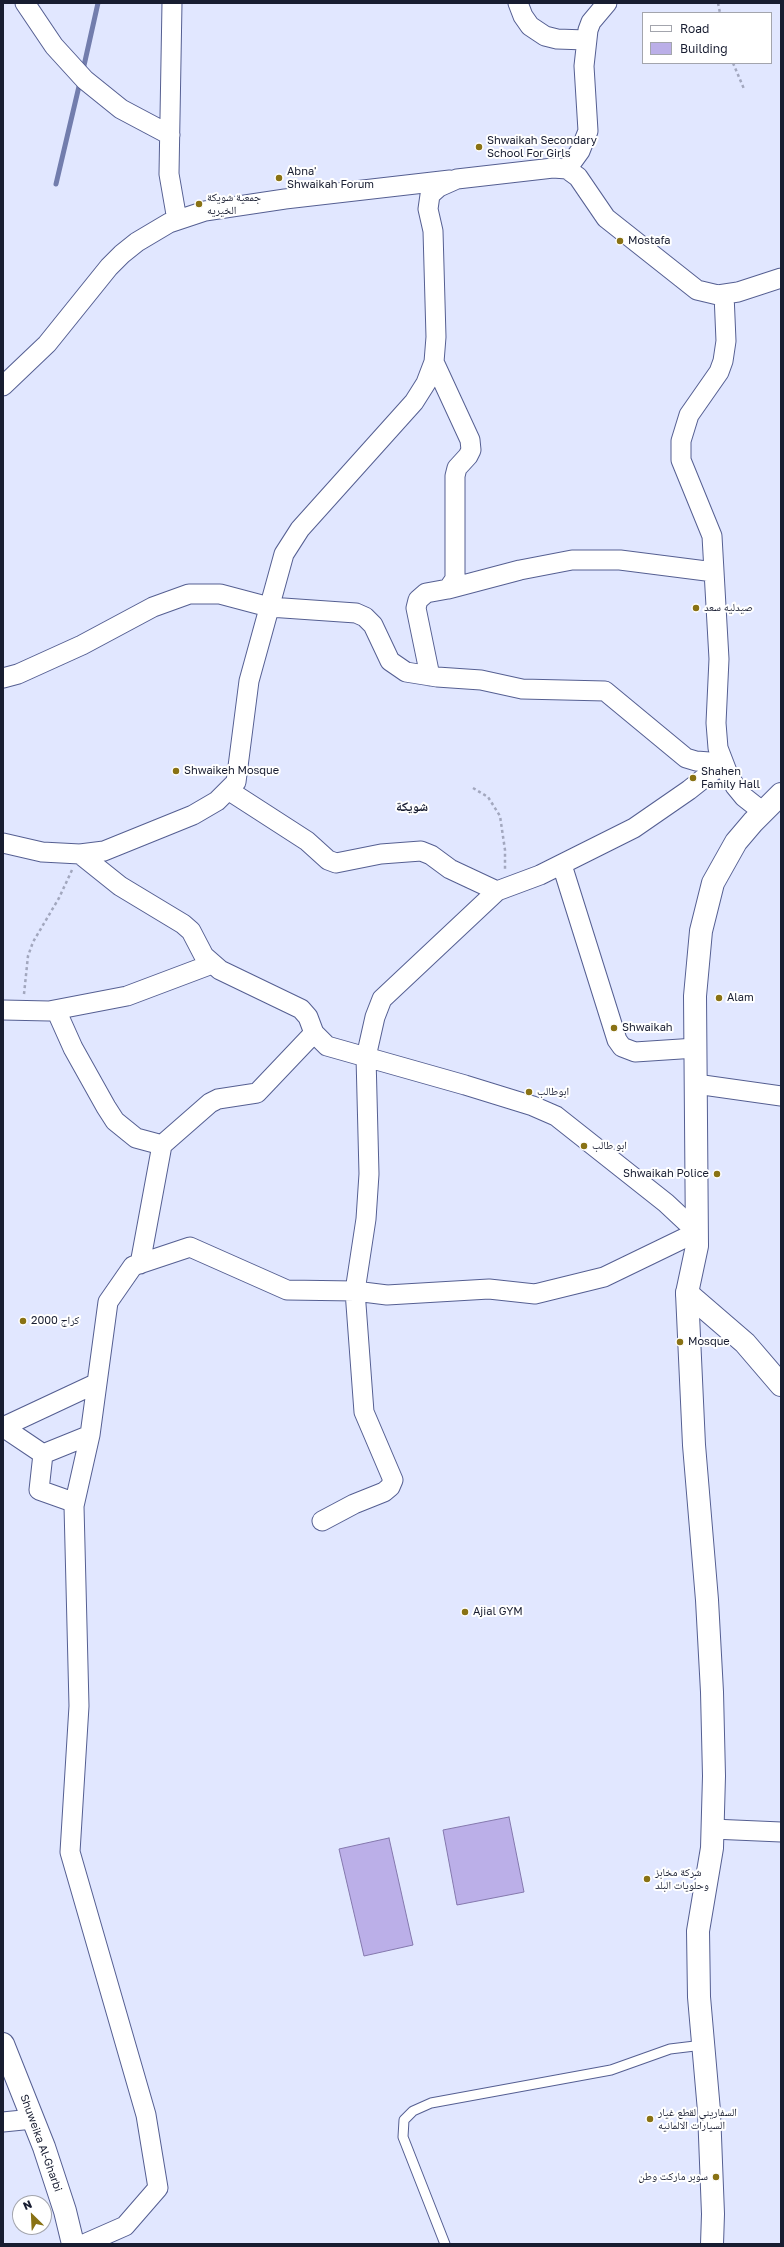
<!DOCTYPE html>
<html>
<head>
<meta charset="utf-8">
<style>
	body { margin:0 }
	#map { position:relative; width:784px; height:2247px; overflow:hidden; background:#e1e7ff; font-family:"Golos Text",sans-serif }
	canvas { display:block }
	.frame { position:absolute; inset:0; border:4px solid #181d31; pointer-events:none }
	.legend { position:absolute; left:642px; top:12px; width:130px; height:52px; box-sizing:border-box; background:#fff; border:1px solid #a3a5ad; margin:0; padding:5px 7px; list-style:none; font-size:12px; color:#181d31 }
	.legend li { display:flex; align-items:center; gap:8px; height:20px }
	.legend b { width:20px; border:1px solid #a3a5ad }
	.north { position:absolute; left:12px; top:2195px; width:40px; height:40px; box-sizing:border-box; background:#fff; border:1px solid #a3a5ad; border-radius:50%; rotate:336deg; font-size:11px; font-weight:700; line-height:16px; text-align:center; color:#181d31 }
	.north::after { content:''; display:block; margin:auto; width:14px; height:18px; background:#897214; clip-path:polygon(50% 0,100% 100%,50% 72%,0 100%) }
</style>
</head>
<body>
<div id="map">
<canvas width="784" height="2247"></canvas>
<div class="frame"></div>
<ul class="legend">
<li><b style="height:5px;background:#fff"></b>Road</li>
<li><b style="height:11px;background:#bbafe8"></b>Building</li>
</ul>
<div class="north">N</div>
</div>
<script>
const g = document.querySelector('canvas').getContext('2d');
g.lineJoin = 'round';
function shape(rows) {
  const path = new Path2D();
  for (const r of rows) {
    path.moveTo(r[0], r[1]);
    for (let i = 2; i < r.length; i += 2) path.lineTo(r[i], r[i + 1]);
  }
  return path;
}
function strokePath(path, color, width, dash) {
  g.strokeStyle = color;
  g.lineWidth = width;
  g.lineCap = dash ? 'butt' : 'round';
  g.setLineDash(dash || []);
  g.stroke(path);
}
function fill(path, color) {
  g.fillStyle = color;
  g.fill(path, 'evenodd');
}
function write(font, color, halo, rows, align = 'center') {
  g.font = font + ' "Golos Text","Noto Naskh Arabic",sans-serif';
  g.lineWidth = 4;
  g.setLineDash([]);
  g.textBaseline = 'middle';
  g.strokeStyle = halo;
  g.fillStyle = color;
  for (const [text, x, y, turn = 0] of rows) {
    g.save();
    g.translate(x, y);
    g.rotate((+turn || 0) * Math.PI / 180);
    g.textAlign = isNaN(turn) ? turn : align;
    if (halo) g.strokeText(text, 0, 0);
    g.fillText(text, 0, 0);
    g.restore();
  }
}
strokePath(shape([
	[83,70,98,3],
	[56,184,80,82]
]), '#727dad', 5);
const building = shape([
	[509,1817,524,1892,457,1905,443,1830,509,1817],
	[389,1838,413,1945,364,1956,339,1849,389,1838]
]);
fill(building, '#bbafe8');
strokePath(building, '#8478ad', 1);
const lane = shape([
	[445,2244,403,2137,404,2120,413,2111,431,2103,611,2070,670,2049,703,2045]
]);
const street = shape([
	[25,3,54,46,85,80,121,109,170,135],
	[172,3,169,174,177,220],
	[518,3,523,16,530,26,545,36,557,39,586,40],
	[567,169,580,151,588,131,584,66,588,30,591,22,607,3],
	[724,294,726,341,723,361,719,372,689,415,681,441,681,460,712,536,719,659,716,723,718,748,728,774,735,786,744,797,763,812],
	[3,386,47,344,109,267,122,254,137,242,169,223,205,211,285,199,450,180],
	[448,589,520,570,572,560,620,560,714,572],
	[430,676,416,608,418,600,426,593,448,589,455,579,455,476,457,468,468,456,471,450,470,440,434,362],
	[3,678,18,674,82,645,153,607,189,594,220,594,269,607,356,613,365,617,373,625,390,661,406,672,437,677,481,680,522,689,605,691,686,758,696,761,723,763],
	[228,790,307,841,328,860,336,863,381,854,421,851,431,855,450,869,497,891],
	[3,843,42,852,80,854,104,851,193,815,217,801,236,782,249,681,284,554,300,529,414,402,426,383,434,362,436,337,433,231,428,209,430,195,439,187,457,179,553,168,567,169,578,177,606,218,697,290,718,295,738,292,781,278],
	[80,854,120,886,183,924,191,931,204,956,220,970,301,1009,308,1017,314,1033,327,1046,465,1085,533,1106,556,1116,666,1203,697,1232,604,1277,535,1294,489,1289,387,1295,355,1291,287,1290,190,1247,133,1266,108,1302,90,1435,74,1506,79,1706,70,1852,146,2115,158,2188,125,2226,84,2244],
	[562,865,617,1040,622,1047,635,1052,696,1048],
	[3,1010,49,1011,127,996,212,964],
	[56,1010,73,1048,106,1107,115,1121,136,1138,162,1145,210,1103,218,1099,257,1093,314,1033],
	[696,1084,781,1096],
	[140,1264,162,1145],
	[3,1427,97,1383],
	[3,1427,43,1454],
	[74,1506,70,1501,39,1490,43,1454,90,1435],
	[322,1521,354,1504,384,1492,390,1487,393,1480,364,1412,355,1291,366,1219,369,1174,366,1057,375,1017,382,999,497,891,540,875,634,828,689,790,723,763],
	[712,1829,781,1832],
	[3,2122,33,2119]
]);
const secondary = shape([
	[687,1293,745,1343,781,1385],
	[3,2044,44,2147,65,2211,73,2244]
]);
const primary = shape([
	[712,2244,713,2214,709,2111,699,1997,698,1931,712,1848,714,1776,712,1692,707,1600,694,1445,687,1293,697,1246,695,996,701,931,713,883,736,842,753,822,781,794]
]);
strokePath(lane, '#555f92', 11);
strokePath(street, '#555f92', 21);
strokePath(secondary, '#555f92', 24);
strokePath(primary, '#555f92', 24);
strokePath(shape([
	[718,3,720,13],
	[733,63,744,89],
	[473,788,488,797,500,816,505,850,505,870],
	[24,994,28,956,33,942,59,898,72,870]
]), '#a2a7be', 2.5, [3, 3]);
strokePath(lane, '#fff', 9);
strokePath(street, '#fff', 19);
strokePath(secondary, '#fff', 22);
strokePath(primary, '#fff', 22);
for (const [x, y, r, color] of [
	[479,147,4,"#897214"],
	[279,178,4,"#897214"],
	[199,204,4,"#897214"],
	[620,241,4,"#897214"],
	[696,608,4,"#897214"],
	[176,771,4,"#897214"],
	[693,778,4,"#897214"],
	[719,998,4,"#897214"],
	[614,1028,4,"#897214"],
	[529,1092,4,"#897214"],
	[584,1146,4,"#897214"],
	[717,1174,4,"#897214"],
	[23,1321,4,"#897214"],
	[680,1342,4,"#897214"],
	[465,1612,4,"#897214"],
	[647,1879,4,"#897214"],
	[650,2119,4,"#897214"],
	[716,2177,4,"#897214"]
]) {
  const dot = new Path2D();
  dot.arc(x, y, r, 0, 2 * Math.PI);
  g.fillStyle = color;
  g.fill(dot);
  strokePath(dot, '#fff', 1.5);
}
write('11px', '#181d31', '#fff', [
	["Shwaikah Secondary",487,141],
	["School For Girls",487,154],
	["Abna'",287,172],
	["Shwaikah Forum",287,185],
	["جمعية شويكة",207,198],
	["الخيريه",207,211],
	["Mostafa",628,241],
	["صيدليه سعد",704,608],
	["Shwaikeh Mosque",184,771],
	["Shahen",701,772],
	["Family Hall",701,785],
	["Alam",727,998],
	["Shwaikah",622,1028],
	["ابوطالب",537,1092],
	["ابو طالب",592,1146],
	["Shwaikah Police",709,1174,"right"],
	["كراج 2000",31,1321],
	["Mosque",688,1342],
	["Ajial GYM",473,1612],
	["شركة مخابز",655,1873],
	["وحلويات البلد",655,1886],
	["السفاريني لقطع غيار",658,2113],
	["السيارات الالمانيه",658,2126],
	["سوبر ماركت وطن",708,2177,"right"]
], 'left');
write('11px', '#181d31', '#fff', [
	["Shuweika Al-Gharbi",41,2143,70]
]);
write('bold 13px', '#181d31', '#fff', [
	["شويكة",412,807]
]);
</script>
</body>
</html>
